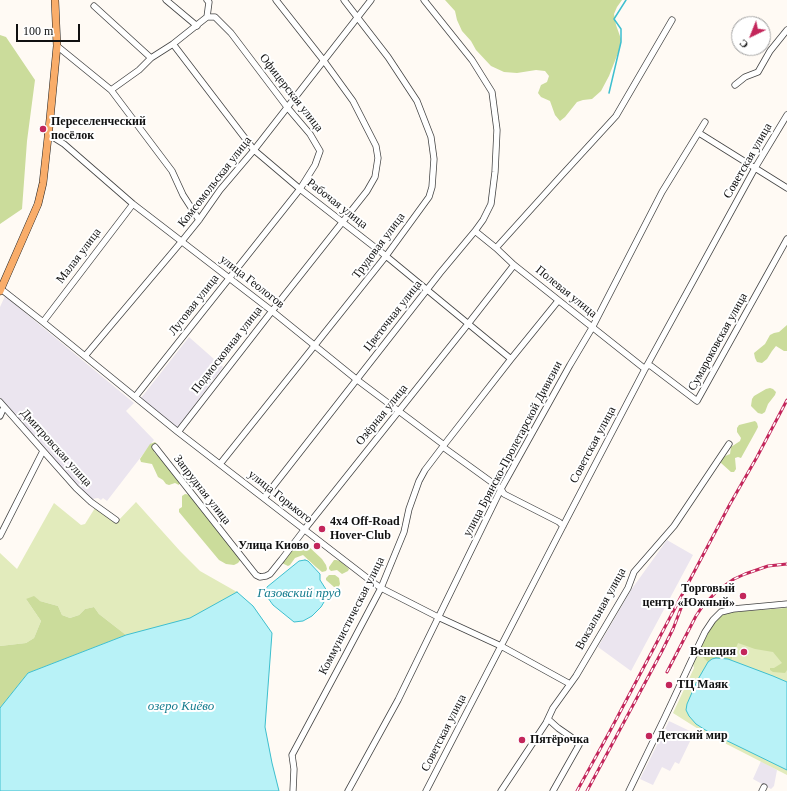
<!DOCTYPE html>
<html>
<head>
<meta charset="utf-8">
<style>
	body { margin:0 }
	#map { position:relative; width:787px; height:791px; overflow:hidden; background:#fffaf4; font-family:Georgia,serif }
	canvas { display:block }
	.north { position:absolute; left:731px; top:16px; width:40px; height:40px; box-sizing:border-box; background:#fff; border:1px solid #9f9f9f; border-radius:50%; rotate:223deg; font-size:11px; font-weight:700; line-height:16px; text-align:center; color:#101010 }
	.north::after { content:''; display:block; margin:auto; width:14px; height:18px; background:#c3265b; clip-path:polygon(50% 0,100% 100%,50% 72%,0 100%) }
	.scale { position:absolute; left:16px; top:24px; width:64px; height:18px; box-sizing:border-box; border:2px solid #101010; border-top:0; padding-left:5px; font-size:12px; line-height:14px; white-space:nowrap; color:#101010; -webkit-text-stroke:3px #fff; paint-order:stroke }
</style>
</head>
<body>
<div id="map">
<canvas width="787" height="791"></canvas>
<div class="north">С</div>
<div class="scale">100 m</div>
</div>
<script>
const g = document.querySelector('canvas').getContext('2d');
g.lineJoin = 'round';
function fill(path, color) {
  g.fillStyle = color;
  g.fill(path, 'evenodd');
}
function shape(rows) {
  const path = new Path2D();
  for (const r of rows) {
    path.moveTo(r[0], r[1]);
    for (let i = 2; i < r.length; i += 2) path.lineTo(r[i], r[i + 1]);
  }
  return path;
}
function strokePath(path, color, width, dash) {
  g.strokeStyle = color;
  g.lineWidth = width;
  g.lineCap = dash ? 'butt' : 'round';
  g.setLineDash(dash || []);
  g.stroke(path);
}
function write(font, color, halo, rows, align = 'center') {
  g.font = font + ' Georgia,serif';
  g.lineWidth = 4;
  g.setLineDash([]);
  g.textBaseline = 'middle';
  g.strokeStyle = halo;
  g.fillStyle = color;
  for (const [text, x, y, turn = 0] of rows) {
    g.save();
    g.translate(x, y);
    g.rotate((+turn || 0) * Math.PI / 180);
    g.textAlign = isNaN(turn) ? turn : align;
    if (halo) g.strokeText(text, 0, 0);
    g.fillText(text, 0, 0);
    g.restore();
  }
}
fill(shape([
	[5,296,134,403,126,411,154,440,107,501,103,498,101,500,98,498,92,499,88,497,53,458,52,455,0,398,0,307],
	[189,337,223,367,177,428,141,398],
	[667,540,693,555,631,671,598,647,631,590],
	[669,721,694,733,679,764,675,762,670,771,662,767,653,785,640,779],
	[761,761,777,770,774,786,771,789,753,779]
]), '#ebe5ef');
fill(shape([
	[136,502,180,551,200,571,237,592,253,606,272,633,265,727,272,763,279,791,0,791,0,708,28,673,126,635,99,614,94,607,85,609,79,615,70,618,62,615,58,606,40,601,26,599,41,621,34,638,26,643,0,646,0,553,17,569,54,503,81,525,85,524,95,508,116,523],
	[787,608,787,775,703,732,673,713,694,668,693,664,698,652,718,619,724,614]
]), '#e2ebbc');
fill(shape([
	[445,0,622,0,617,7,614,14,616,25,621,39,620,48,609,76,601,91,592,99,583,100,577,102,565,117,560,121,555,115,550,101,541,97,538,93,541,85,547,82,549,76,545,71,536,70,517,73,504,72,491,66,476,50,471,41,462,31,457,20,455,11],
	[0,35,6,37,35,80,27,141,22,209,0,224],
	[787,325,787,351,784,351,776,346,772,351,767,359,762,363,757,362,755,358,754,353,765,344,770,335,774,333,779,332],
	[770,388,773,389,776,392,775,395,768,404,765,412,762,414,758,413,751,406,752,399,754,396,766,389],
	[755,421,757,423,758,427,756,431,741,458,738,457,735,458,736,469,734,472,731,472,721,463,721,459,723,457,730,454,731,447,740,441,741,438,737,432,737,428,739,425],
	[155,442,157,444,156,447,154,449,154,452,160,458,179,482,179,485,175,483,169,485,166,484,163,480,158,477,152,464,141,462,140,459,150,444],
	[185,494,190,495,241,559,238,563,234,565,226,564,219,560,179,512,179,509,182,507,182,496],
	[301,542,307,545,322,559,326,565,327,569,326,571,322,572,316,567,303,555,295,558,290,565,288,566,282,563,282,562,287,555,297,544],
	[334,560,336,560,340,561,347,567,349,569,348,571,342,574,337,570,331,571,329,569,329,567],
	[329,575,335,575,339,578,340,584,338,588,334,587,326,580,326,578],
	[34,596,40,601,58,606,62,615,70,618,79,615,85,609,94,607,99,614,126,635,28,673,0,708,0,646,26,643,34,638,41,621,26,599],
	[787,608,787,670,785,673,773,672,770,670,770,668,774,668,782,663,773,652,755,649,738,643,731,660,722,658,712,659,708,662,698,652,712,626,718,619,724,614,732,612]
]), '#cbdc9b');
const water = shape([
	[305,560,308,561,320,574,320,580,327,591,327,597,321,607,312,616,303,621,294,622,273,605,268,598,265,591,267,587,299,561,305,560],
	[237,592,253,606,272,633,265,727,272,763,279,791,0,791,0,708,28,673,126,635,190,618,237,592],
	[716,658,728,659,773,676,787,682,787,770,707,731,696,724,689,716,686,710,687,704,697,681,708,662,712,659,716,658]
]);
fill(water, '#b8f2f7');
strokePath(water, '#3ebfcf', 1);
strokePath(shape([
	[609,93,621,42,621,29,614,19,626,0]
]), '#3ebfcf', 1.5);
const minor = shape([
	[166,0,197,26],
	[94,6,151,58],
	[207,17,209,2,207,0],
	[173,44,254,150,300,189,386,256,511,359],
	[57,46,111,90,172,171,183,195,192,209,199,220],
	[735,85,745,77,758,72,770,51,787,30],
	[111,90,139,70,151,58,173,44,207,17,215,17,231,33,287,107,310,134,320,151,315,165,300,189,135,397],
	[699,133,787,188],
	[48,134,64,144,133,204,272,311,356,379,444,445],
	[475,231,496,248,514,265,645,369],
	[496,248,561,176,616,116,672,20],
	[1,289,43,322,178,432,371,581,381,588,438,617,501,646,570,684],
	[43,322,133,204],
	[85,356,182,241,199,220,220,190,254,150,371,0],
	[647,365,651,366,697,401,787,239],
	[0,402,76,488,91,502,116,520],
	[0,416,4,407],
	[178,432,272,311,367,191,375,177,378,158,376,146,353,101,324,61,276,0],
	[155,447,252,570,256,575,260,577,266,576,270,574,282,559,304,530,468,324,514,265],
	[443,447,501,489,504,494,559,522,563,526],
	[220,464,386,256,429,197,432,187,434,159,431,137,417,101,388,57,344,0],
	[264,498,440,273,475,231,483,220,491,204,495,172,497,130,492,92,472,60,424,0],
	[0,536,43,451],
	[548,719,558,728,571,737,579,745,553,791],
	[293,791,294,769,292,755,344,658,381,588,404,532,409,509,419,481,425,470,444,445,511,359,558,301],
	[348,791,398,700,501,489,570,365,592,328,662,192,705,122],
	[426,791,563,526,645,369,755,168,787,115],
	[501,791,546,723,553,708,576,676,628,588,634,572,674,526,729,444],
	[629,791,665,717,673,700,694,655,705,632,713,620,721,612,733,609,787,604],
	[762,791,764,787]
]);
const major = shape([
	[0,291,38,204,43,183,50,119,57,46,55,0]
]);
strokePath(minor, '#434343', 7);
strokePath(major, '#212121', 8);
strokePath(minor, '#fff', 5.5);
strokePath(major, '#f9ad6a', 7);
const rail = shape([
	[667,672,696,616,702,607,717,591,734,579,745,574,768,566,787,564],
	[577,791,610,731,730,504,757,457,787,400],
	[587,791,661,653,673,629,683,603]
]);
strokePath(rail, '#c3265b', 3);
strokePath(rail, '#fff', 1.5, [4.5]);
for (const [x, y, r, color] of [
	[43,129,4,"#c3265b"],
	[322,529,4,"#c3265b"],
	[317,546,4,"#c3265b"],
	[743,596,4,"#c3265b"],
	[744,652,4,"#c3265b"],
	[669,685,4,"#c3265b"],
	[649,736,4,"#c3265b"],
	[522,740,4,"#c3265b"]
]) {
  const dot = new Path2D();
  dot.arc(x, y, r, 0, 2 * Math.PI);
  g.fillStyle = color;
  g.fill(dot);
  strokePath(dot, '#fff', 1.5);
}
write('12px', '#101010', '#fff', [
	["Офицерская улица",291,93,52],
	["Советская улица",748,161,-60],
	["Комсомольская улица",215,182,-52],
	["Рабочая улица",337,204,38],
	["Трудовая улица",379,246,-53],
	["Малая улица",79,256,-53],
	["улица Геологов",252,282,38],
	["Полевая улица",566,292,39],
	["Луговая улица",194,305,-52],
	["Цветочная улица",393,316,-52],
	["Сумароковская улица",718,342,-61],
	["Подмосковная улица",227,350,-52],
	["Озёрная улица",382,415,-51],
	["Советская улица",593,445,-62],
	["Дмитровская улица",56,448,48],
	["улица Брянско-Пролетарской Дивизии",513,449,-62],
	["Запрудная улица",202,490,52],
	["улица Горького",280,497,38],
	["Вокзальная улица",601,609,-61],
	["Коммунистическая улица",352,616,-63],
	["Советская улица",444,733,-63]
]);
write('bold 12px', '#101010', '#fff', [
	["Переселенческий",51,122],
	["посёлок",51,136],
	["4x4 Off-Road",330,522],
	["Hover-Club",330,536],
	["Улица Киово",309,546,"right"],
	["Торговый",735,589,"right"],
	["центр «Южный»",735,603,"right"],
	["Венеция",736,652,"right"],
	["ТЦ Маяк",677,685],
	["Детский мир",657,736],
	["Пятёрочка",530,740]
], 'left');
write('italic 13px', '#167d8f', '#fff', [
	["Газовский пруд",299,594],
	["озеро Киёво",181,707]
]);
</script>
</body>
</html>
